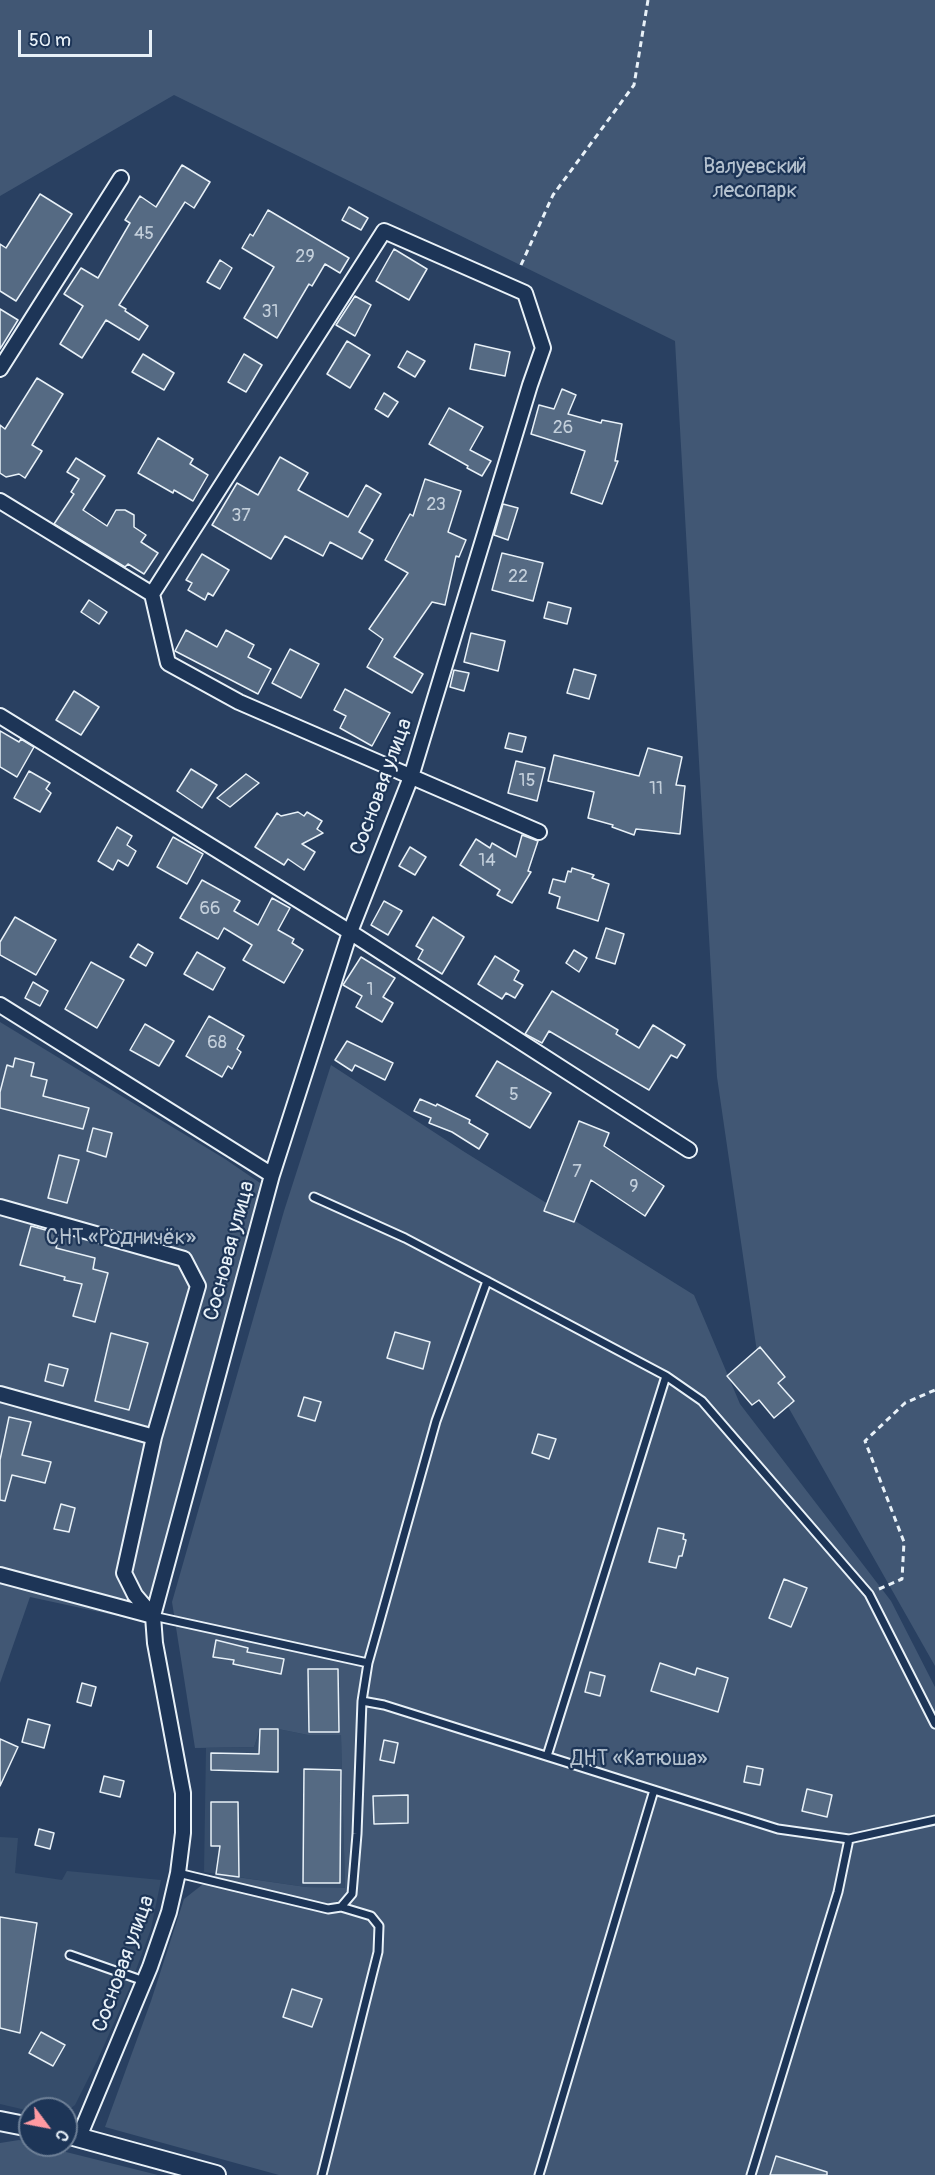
<!DOCTYPE html>
<html>
<head>
<meta charset="utf-8">
<style>
	body { margin:0 }
	#map { position:relative; width:935px; height:2175px; overflow:hidden; background:#294061; font-family:Pangolin,sans-serif }
	canvas { display:block }
	.north { position:absolute; left:18px; top:2097px; width:60px; height:60px; box-sizing:border-box; background:#1d3557; border:2px solid #6e8097; border-radius:50%; rotate:122deg; font-size:16px; font-weight:700; line-height:24px; text-align:center; color:#e8f1f8 }
	.north::after { content:''; display:block; margin:auto; width:21px; height:27px; background:#ff9aa2; clip-path:polygon(50% 0,100% 100%,50% 72%,0 100%) }
	.scale { position:absolute; left:18px; top:30px; width:134px; height:27px; box-sizing:border-box; border:3px solid #e8f1f8; border-top:0; padding-left:8px; font-size:18px; line-height:21px; white-space:nowrap; color:#e8f1f8; -webkit-text-stroke:4px #1d3557; paint-order:stroke }
</style>
</head>
<body>
<div id="map">
<canvas width="935" height="2175"></canvas>
<div class="north">С</div>
<div class="scale">50 m</div>
</div>
<script>
const g = document.querySelector('canvas').getContext('2d');
g.lineJoin = 'round';
function fill(path, color) {
  g.fillStyle = color;
  g.fill(path, 'evenodd');
}
function shape(rows) {
  const path = new Path2D();
  for (const r of rows) {
    path.moveTo(r[0], r[1]);
    for (let i = 2; i < r.length; i += 2) path.lineTo(r[i], r[i + 1]);
  }
  return path;
}
function strokePath(path, color, width, dash) {
  g.strokeStyle = color;
  g.lineWidth = width;
  g.lineCap = dash ? 'butt' : 'round';
  g.setLineDash(dash || []);
  g.stroke(path);
}
function write(font, color, halo, rows, align = 'center') {
  g.font = font + ' Pangolin,sans-serif';
  g.lineWidth = 4.5;
  g.setLineDash([]);
  g.textBaseline = 'middle';
  g.strokeStyle = halo;
  g.fillStyle = color;
  for (const [text, x, y, turn = 0] of rows) {
    g.save();
    g.translate(x, y);
    g.rotate((+turn || 0) * Math.PI / 180);
    g.textAlign = isNaN(turn) ? turn : align;
    if (halo) g.strokeText(text, 0, 0);
    g.fillText(text, 0, 0);
    g.restore();
  }
}
fill(shape([
	[260,1729,278,1729,308,1735,341,1735,345,1889,306,1887,204,1872,206,1748,254,1747],
	[0,1837,18,1838,15,1873,62,1880,67,1871,161,1880,151,1929,129,1989,98,2059,75,2105,66,2112,66,2109,30,2109,30,2111,0,2104]
]), '#364d6b');
fill(shape([
	[0,0,935,0,935,1666,757,1352,717,1077,675,341,174,95,0,196],
	[0,1022,225,1159,263,1185,150,1596,141,1621,30,1597,0,1683],
	[331,1065,463,1151,694,1295,740,1404,891,1601,935,1687,935,2175,279,2175,105,2127,151,2001,184,1899,216,1874,306,1887,345,1888,341,1735,308,1735,278,1729,260,1729,254,1747,195,1748,172,1602,284,1211],
	[19,2140,30,2143,30,2145,38,2145,158,2175,0,2175,0,2143]
]), '#415774');
const building = shape([
	[182,165,210,182,194,208,185,202,119,305,126,309,125,311,148,326,139,340,106,320,82,358,60,344,83,306,64,294,81,268,98,278,130,223,125,220,140,196,156,207,182,165],
	[40,194,72,214,16,301,0,291,0,244,6,248,40,194],
	[349,207,368,218,361,230,342,220,349,207],
	[268,210,349,258,340,273,325,264,312,286,309,284,277,338,244,318,274,267,242,248,250,234,253,236,268,210],
	[394,249,427,269,409,300,376,281,394,249],
	[220,260,232,268,220,289,207,282,220,260],
	[355,296,371,305,355,336,336,325,355,296],
	[0,309,18,320,0,349,0,309],
	[347,341,370,355,350,388,327,374,347,341],
	[475,344,510,352,505,376,470,369,475,344],
	[407,351,425,361,415,377,398,367,407,351],
	[143,354,174,373,164,390,132,372,143,354],
	[244,354,262,365,246,392,228,382,244,354],
	[37,378,63,394,32,445,42,451,25,478,19,474,6,477,0,473,0,425,5,429,37,378],
	[562,389,576,395,568,414,601,423,602,420,622,424,615,461,618,461,602,504,571,493,585,451,531,434,539,405,554,409,562,389],
	[384,393,398,402,388,417,375,409,384,393],
	[449,408,483,427,470,450,491,461,482,476,467,468,468,466,429,444,449,408],
	[158,438,193,459,190,464,208,475,193,501,174,490,173,493,138,473,158,438],
	[280,457,308,473,298,490,348,517,366,485,381,494,359,532,373,540,362,559,330,542,323,556,285,536,271,559,212,525,237,483,258,495,280,457],
	[76,458,105,476,83,510,107,526,116,510,125,510,134,515,134,527,146,535,141,542,158,553,144,574,128,564,125,567,54,524,74,494,71,492,79,479,67,472,76,458],
	[425,479,461,491,448,532,466,540,459,557,456,556,445,605,432,602,394,657,423,674,412,693,367,667,383,639,369,629,408,573,385,560,410,514,413,516,425,479],
	[503,504,518,508,508,540,494,535,503,504],
	[502,553,543,563,533,601,492,590,502,553],
	[202,554,229,570,213,596,208,593,205,600,188,590,192,583,186,580,202,554],
	[89,600,107,612,99,624,81,612,89,600],
	[548,602,571,608,567,624,544,618,548,602],
	[186,630,217,647,226,630,254,645,248,657,271,669,258,694,175,651,186,630],
	[471,633,505,641,498,671,464,662,471,633],
	[290,649,319,664,301,698,272,683,290,649],
	[574,669,596,675,589,699,567,693,574,669],
	[454,670,469,673,464,691,450,687,454,670],
	[345,689,390,713,372,746,340,728,346,716,334,710,345,689],
	[74,691,99,707,81,735,56,720,74,691],
	[0,731,19,742,21,739,34,747,17,777,0,767,0,731],
	[509,733,526,737,522,752,505,748,509,733],
	[648,748,682,757,676,785,685,786,680,834,636,829,634,835,612,827,613,825,588,818,594,792,548,781,554,755,639,776,648,748],
	[516,761,545,768,537,801,508,793,516,761],
	[191,769,217,785,202,808,177,791,191,769],
	[29,771,50,783,46,789,51,793,40,812,14,798,29,771],
	[246,774,259,783,230,807,217,798,246,774],
	[298,812,304,816,307,812,322,821,317,829,323,833,302,844,315,852,304,870,288,859,284,865,255,847,277,813,281,816,298,812],
	[117,827,132,836,127,845,136,851,128,866,118,860,113,870,98,861,117,827],
	[522,835,538,841,528,871,531,872,512,903,497,895,500,890,460,865,476,839,490,848,492,843,516,857,522,835],
	[173,837,203,854,187,884,157,867,173,837],
	[410,847,426,857,415,875,399,866,410,847],
	[572,868,594,875,592,878,609,884,598,921,557,908,560,897,549,893,553,879,565,882,568,871,571,872,572,868],
	[202,880,240,901,234,911,258,925,272,898,290,908,278,930,294,939,292,943,303,950,284,983,243,960,252,945,224,928,218,939,180,918,202,880],
	[384,901,402,911,388,935,371,925,384,901],
	[15,917,56,940,36,975,0,955,0,942,15,917],
	[433,917,464,937,442,974,418,959,423,950,416,946,433,917],
	[606,928,624,934,615,964,596,958,606,928],
	[138,944,153,953,146,966,130,957,138,944],
	[574,950,587,958,579,972,566,963,574,950],
	[197,952,225,968,213,990,184,974,197,952],
	[495,956,519,971,514,980,523,985,515,998,506,993,502,999,478,984,495,956],
	[361,957,395,978,383,997,393,1003,382,1022,356,1007,362,996,343,985,361,957],
	[91,962,124,980,97,1028,65,1009,91,962],
	[33,982,48,991,40,1006,25,998,33,982],
	[552,991,618,1030,616,1034,639,1048,653,1025,685,1045,677,1058,671,1055,649,1090,549,1031,542,1043,525,1034,552,991],
	[209,1016,244,1036,237,1049,241,1052,232,1069,228,1066,222,1077,186,1056,209,1016],
	[145,1024,174,1041,159,1066,130,1050,145,1024],
	[347,1041,393,1063,385,1080,355,1065,352,1071,335,1060,347,1041],
	[15,1058,34,1063,31,1076,47,1080,43,1096,89,1108,83,1129,0,1108,0,1092,7,1065,13,1067,15,1058],
	[497,1061,551,1093,530,1128,476,1096,497,1061],
	[420,1099,436,1106,437,1104,470,1120,469,1123,488,1134,479,1149,452,1132,429,1123,431,1118,414,1111,420,1099],
	[579,1121,609,1133,604,1146,664,1186,645,1216,591,1180,574,1222,544,1211,579,1121],
	[93,1128,112,1133,106,1157,87,1151,93,1128],
	[59,1155,79,1160,67,1203,48,1198,59,1155],
	[31,1226,60,1234,56,1248,95,1258,93,1269,108,1273,95,1322,73,1316,82,1284,64,1280,65,1277,20,1265,31,1226],
	[395,1332,430,1342,423,1369,387,1358,395,1332],
	[111,1333,148,1343,129,1410,95,1401,111,1333],
	[760,1347,785,1377,778,1383,794,1401,774,1418,759,1400,752,1405,727,1376,760,1347],
	[49,1364,68,1369,63,1386,45,1381,49,1364],
	[304,1397,321,1402,315,1421,298,1416,304,1397],
	[9,1417,31,1422,22,1455,51,1462,45,1483,12,1475,5,1501,0,1500,0,1460,9,1417],
	[538,1434,556,1439,549,1459,532,1453,538,1434],
	[61,1504,75,1508,69,1532,54,1529,61,1504],
	[658,1528,684,1534,683,1539,686,1540,682,1556,679,1556,676,1568,649,1562,658,1528],
	[784,1579,807,1588,791,1627,769,1618,784,1579],
	[216,1640,248,1648,247,1652,284,1659,281,1674,233,1664,234,1660,213,1657,216,1640],
	[660,1663,695,1675,697,1668,728,1678,718,1712,651,1691,660,1663],
	[308,1669,338,1669,339,1732,309,1732,308,1669],
	[590,1672,605,1676,600,1696,585,1692,590,1672],
	[82,1683,96,1687,91,1706,77,1702,82,1683],
	[28,1719,50,1725,44,1748,22,1742,28,1719],
	[260,1729,278,1729,278,1772,211,1770,211,1753,259,1754,260,1729],
	[0,1739,18,1747,0,1786,0,1739],
	[384,1740,398,1743,394,1763,380,1760,384,1740],
	[747,1766,763,1769,760,1785,744,1782,747,1766],
	[304,1769,341,1770,340,1883,303,1883,304,1769],
	[104,1776,124,1781,120,1797,100,1792,104,1776],
	[807,1789,832,1795,827,1817,802,1811,807,1789],
	[408,1795,408,1823,374,1824,373,1796,408,1795],
	[211,1802,238,1802,239,1877,216,1874,220,1846,211,1846,211,1802],
	[39,1829,54,1833,50,1849,35,1845,39,1829],
	[0,1917,37,1923,20,2033,0,2028,0,1917],
	[292,1989,322,1999,312,2027,283,2017,292,1989],
	[41,2032,65,2045,53,2066,29,2053,41,2032],
	[776,2156,827,2172,827,2175,770,2175,776,2156]
]);
fill(building, '#556a83');
strokePath(building, '#e8f1f8', 1.5);
const service = shape([
	[314,1197,405,1238,487,1281,666,1376,702,1401,869,1594,935,1724],
	[153,1616,368,1663,362,1701,384,1705,778,1829,849,1839,935,1820],
	[368,1663,436,1421,487,1281],
	[547,1756,666,1376],
	[178,1873,328,1909,341,1907,352,1894,357,1834,362,1701],
	[70,1955,144,1981],
	[322,2175,378,1952,379,1926,371,1916,341,1907],
	[539,2175,654,1790],
	[751,2175,838,1892,849,1839]
]);
const minor = shape([
	[0,369,121,178],
	[0,501,152,594,168,663,239,702,539,832],
	[0,716,350,932,689,1150],
	[0,1005,272,1175],
	[0,1207,184,1259,198,1286,154,1437,124,1573,135,1595,153,1616],
	[0,1394,154,1437],
	[0,1575,153,1616],
	[79,2137,150,1967,169,1912,178,1873,183,1833,183,1793,155,1643,153,1616,272,1175,350,932,411,777,530,385,543,348,525,293,384,231,152,594]
]);
const tertiary = shape([
	[0,2121,30,2127],
	[66,2134,216,2175]
]);
strokePath(service, '#e8f1f8', 11);
strokePath(minor, '#e8f1f8', 18);
strokePath(tertiary, '#e8f1f8', 22);
strokePath(shape([
	[521,265,553,195,634,85,648,0],
	[879,1589,902,1579,904,1542,865,1441,905,1403,935,1390]
]), '#e8f1f8', 3, [6, 4.5]);
strokePath(service, '#1d3557', 7);
strokePath(minor, '#1d3557', 14);
strokePath(tertiary, '#1d3557', 18);
write('18px', '#c3cfdb', null, [
	["45",144,234],
	["29",305,257],
	["31",270,312],
	["26",563,428],
	["23",436,505],
	["37",241,516],
	["22",518,577],
	["15",527,781],
	["11",656,789],
	["14",487,861],
	["66",210,909],
	["1",370,990],
	["68",217,1043],
	["5",514,1095],
	["7",577,1172],
	["9",634,1187]
]);
write('21px', '#b6c3d0', '#1d3557', [
	["Валуевский",755,168],
	["лесопарк",755,192],
	["СНТ «Родничёк»",121,1239],
	["ДНТ «Катюша»",639,1760]
]);
write('21px', '#e8f1f8', '#1d3557', [
	["Сосновая улица",382,787,-70],
	["Сосновая улица",230,1251,-75],
	["Сосновая улица",124,1964,-70]
]);
</script>
</body>
</html>
